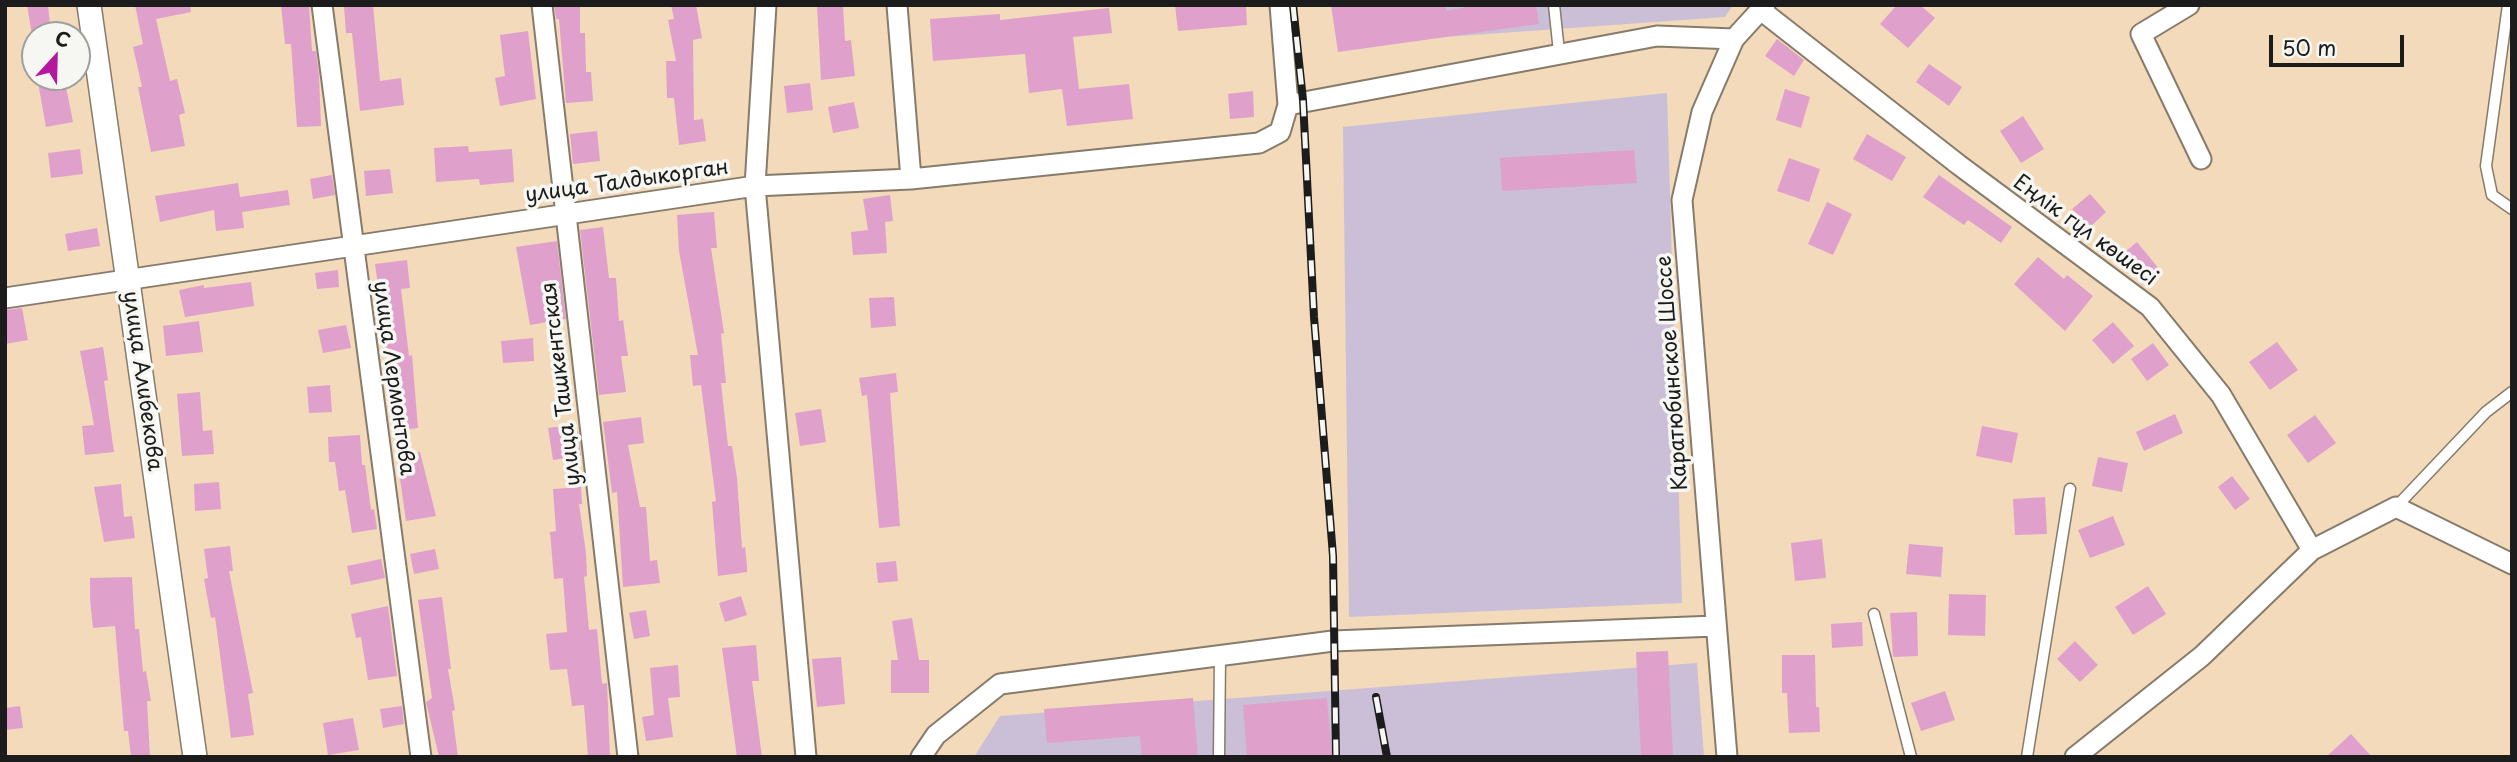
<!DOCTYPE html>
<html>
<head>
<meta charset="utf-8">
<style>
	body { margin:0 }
	#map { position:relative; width:2517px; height:762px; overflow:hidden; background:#f2daba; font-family:"Playpen Sans",sans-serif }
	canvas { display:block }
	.frame { position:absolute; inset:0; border:7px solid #1c1c1c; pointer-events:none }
	.north { position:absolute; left:21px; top:21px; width:70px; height:70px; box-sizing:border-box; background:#f6f6f2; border:2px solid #9f9f9c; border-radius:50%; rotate:22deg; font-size:19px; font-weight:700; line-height:28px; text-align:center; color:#1c1c1c }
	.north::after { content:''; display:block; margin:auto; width:24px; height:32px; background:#b5179e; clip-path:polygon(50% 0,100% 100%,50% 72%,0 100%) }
	.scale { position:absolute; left:2269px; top:35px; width:135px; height:32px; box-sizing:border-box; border:4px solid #1c1c1c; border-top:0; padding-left:9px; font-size:21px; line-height:24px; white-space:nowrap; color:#1c1c1c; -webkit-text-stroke:5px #f6f6f2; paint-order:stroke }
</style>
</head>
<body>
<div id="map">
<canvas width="2517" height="762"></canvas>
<div class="frame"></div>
<div class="north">С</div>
<div class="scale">50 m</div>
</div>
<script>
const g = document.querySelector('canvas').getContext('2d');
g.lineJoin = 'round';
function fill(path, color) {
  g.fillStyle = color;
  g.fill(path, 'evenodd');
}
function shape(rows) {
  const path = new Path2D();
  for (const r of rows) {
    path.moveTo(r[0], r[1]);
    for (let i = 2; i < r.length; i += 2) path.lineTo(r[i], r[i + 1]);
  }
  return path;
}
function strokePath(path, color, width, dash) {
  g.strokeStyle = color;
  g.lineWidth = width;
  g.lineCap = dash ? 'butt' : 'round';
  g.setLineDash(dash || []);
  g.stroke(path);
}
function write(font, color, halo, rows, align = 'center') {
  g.font = font + ' "Playpen Sans",sans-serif';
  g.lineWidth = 7;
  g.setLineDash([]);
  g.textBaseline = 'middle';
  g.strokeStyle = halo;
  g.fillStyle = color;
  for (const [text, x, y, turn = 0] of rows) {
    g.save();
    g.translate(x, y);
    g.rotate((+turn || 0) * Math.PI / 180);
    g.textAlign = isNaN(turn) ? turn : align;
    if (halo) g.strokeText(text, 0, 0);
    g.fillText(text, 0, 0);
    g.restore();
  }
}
fill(shape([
	[1381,5,1733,5,1725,17,1389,41],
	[1667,93,1682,603,1349,617,1343,127],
	[1697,663,1704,757,974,757,1000,716]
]), '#cabfd7');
fill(shape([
	[27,5,48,5,51,35,32,35],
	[135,5,190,5,191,12,156,19,170,81,177,79,185,113,179,115,185,146,151,152,138,87,142,87,133,47,143,44],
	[281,5,309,5,312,51,316,51,319,75,321,126,297,127,291,44,285,44],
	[373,5,380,81,401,78,404,105,360,111,352,33,346,33,344,6],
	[554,5,580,5,580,33,585,33,586,72,591,72,593,101,566,103,559,19,556,19],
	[671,5,696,5,702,38,693,40,694,120,703,119,706,141,679,145,674,98,667,98,666,61,676,61,668,20,674,19],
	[817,5,843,5,845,41,851,40,855,76,821,80],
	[1175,5,1246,5,1247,25,1178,31],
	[1331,5,1446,5,1446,11,1476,5,1536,5,1539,24,1338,52],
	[1897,5,1920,5,1935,18,1908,48,1880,24],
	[1109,8,1112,33,1073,37,1079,89,1129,84,1133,119,1067,126,1062,89,1029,93,1025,54,933,61,930,19,1000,14,1000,20],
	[528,31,536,99,500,106,495,78,505,76,500,35],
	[1777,39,1804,60,1794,76,1765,56],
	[1929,64,1962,87,1949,106,1916,82],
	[37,77,64,77,73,122,46,127],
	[810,83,813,110,787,113,784,86],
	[1785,89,1810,97,1801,128,1776,120],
	[1253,91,1254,117,1230,119,1228,94],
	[854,102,859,128,833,133,828,107],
	[2023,116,2044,149,2021,163,2000,131],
	[597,131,600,161,573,164,570,134],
	[1867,134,1906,157,1892,181,1853,159],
	[468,146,469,152,512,149,514,182,480,185,479,179,436,182,434,148],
	[80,149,83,174,51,178,48,153],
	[1634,150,1637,183,1502,191,1500,158],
	[1789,158,1820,169,1809,202,1777,191],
	[390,169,393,193,366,196,364,171],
	[332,175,335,195,313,199,310,179],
	[1939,175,2012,227,2001,243,1968,220,1964,225,1923,197],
	[238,183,240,197,288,190,290,205,242,212,244,228,216,231,214,210,160,222,155,196],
	[2090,194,2106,212,2090,227,2072,209],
	[890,195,893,221,885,222,887,253,853,255,851,232,868,230,863,199],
	[1827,202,1852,214,1833,255,1808,244],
	[714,212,717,248,711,248,724,333,721,334,726,383,721,383,728,446,732,446,737,478,742,548,745,547,747,566,747,572,718,576,712,502,716,501,701,385,693,386,690,355,698,355,679,251,677,215],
	[603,227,609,278,616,278,619,321,623,320,628,356,621,356,626,392,599,395,580,230],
	[97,228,100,246,68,251,65,234],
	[557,241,566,319,530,325,516,247],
	[2137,242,2160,270,2142,285,2120,256],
	[2038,257,2064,279,2067,275,2093,296,2065,331,2014,284],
	[407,260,410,288,401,289,409,356,412,355,418,428,393,431,385,358,388,358,375,264],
	[338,270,339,287,317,289,315,273],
	[251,282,254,306,185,317,179,290,204,285,204,288],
	[894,297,896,326,871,328,869,298],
	[22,308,28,340,5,344,5,310],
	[199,321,203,352,166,356,163,326],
	[2113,322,2134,346,2113,364,2092,340],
	[346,325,351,348,323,353,318,330],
	[533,338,534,361,503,363,501,341],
	[2277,342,2298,370,2270,390,2249,362],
	[2153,343,2169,365,2147,381,2131,359],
	[103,347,108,380,104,381,114,452,85,455,82,426,94,425,80,351],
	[896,373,898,392,890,393,900,526,879,528,867,395,862,396,859,378],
	[330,385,332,412,309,413,307,387],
	[200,392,203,431,212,430,214,454,182,456,177,394],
	[821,409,826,442,800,446,795,413],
	[2175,414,2183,433,2144,451,2136,432],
	[2315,415,2336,443,2308,463,2287,435],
	[641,417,644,443,628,445,640,507,646,507,650,561,657,560,660,583,623,587,617,492,612,493,603,422],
	[571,425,572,432,578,431,581,456,553,460,548,428],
	[1982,426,2018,433,2012,463,1976,456],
	[360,435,362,465,365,465,371,510,374,509,377,529,352,533,345,490,339,491,335,462,329,462,328,437],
	[420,452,436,516,406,521,397,457],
	[2098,457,2128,463,2122,492,2092,486],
	[2232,476,2250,499,2235,510,2218,487],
	[219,482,221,509,195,511,194,484],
	[121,484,124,517,132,516,135,538,104,542,94,487],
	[581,487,582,504,579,504,586,553,587,576,584,577,589,630,597,629,602,684,607,683,610,757,588,757,584,705,572,706,567,669,550,670,546,634,567,632,563,578,554,579,550,532,556,531,553,489],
	[2045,497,2047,534,2015,535,2013,499],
	[2113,516,2125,545,2090,558,2078,530],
	[1822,539,1826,578,1795,581,1791,543],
	[1909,544,1943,547,1941,577,1906,574],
	[230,546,233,571,229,571,253,693,248,694,254,735,231,738,215,617,211,618,204,579,208,578,204,549],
	[435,549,439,569,414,574,410,554],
	[381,559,385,578,351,585,347,566],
	[896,561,898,581,878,583,876,563],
	[132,577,135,629,139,629,143,672,146,671,151,701,147,701,150,757,131,757,128,731,124,731,115,626,93,628,90,599,90,578],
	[2148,586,2166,614,2133,635,2115,607],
	[1949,594,1986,595,1985,636,1948,635],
	[741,596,747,615,725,622,719,603],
	[442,597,451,669,448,669,455,710,452,711,458,757,439,757,426,702,432,698,418,600],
	[388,606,397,676,368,680,361,637,356,638,351,614],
	[646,610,650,636,634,639,629,613],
	[1917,612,1918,656,1893,657,1890,613],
	[912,618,919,660,929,660,929,693,891,693,891,660,898,660,892,621],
	[1862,622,1863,646,1832,648,1831,624],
	[2075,641,2098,665,2080,682,2057,659],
	[756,645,759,681,752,681,762,757,737,757,722,648],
	[1668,651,1673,757,1641,757,1636,652],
	[1782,655,1815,655,1816,707,1819,707,1820,732,1789,733,1787,693,1782,693],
	[841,657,845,704,817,707,812,659],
	[678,665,680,697,668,698,673,737,646,741,642,717,654,715,650,668],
	[1945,691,1955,720,1921,731,1911,703],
	[1193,698,1198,757,1142,757,1140,736,1047,743,1044,709],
	[1327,698,1332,757,1247,757,1243,705],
	[20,706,23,728,5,730,5,708],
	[402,706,404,724,383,728,380,709],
	[353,718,359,750,328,755,323,723],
	[2351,734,2372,757,2326,757]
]), '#dfa1cb');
const service = shape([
	[1554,5,1559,52],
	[2508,5,2486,166,2492,195,2512,209],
	[2396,507,2486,412,2512,392],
	[1874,614,1911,757],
	[1219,757,1220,655],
	[2027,757,2070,489]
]);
const minor = shape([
	[322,5,421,757],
	[542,5,628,757],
	[766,5,755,186,806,757],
	[897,5,911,179],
	[2189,5,2141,34,2201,159],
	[1762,11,1959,165,2150,307,2221,395,2312,550],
	[1288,105,1657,36,1734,39],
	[5,298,755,186,911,179,1259,143,1280,132,1288,105,1280,5],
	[921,757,936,735,1000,684,1333,641,1715,626],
	[1727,757,1682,200,1702,112,1734,39,1765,5],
	[2075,757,2202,656,2312,550,2396,507,2512,564]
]);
const tertiary = shape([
	[89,5,195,757]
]);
strokePath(service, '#877b6b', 13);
strokePath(minor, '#877b6b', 23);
strokePath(tertiary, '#877b6b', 26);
strokePath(service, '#fff', 10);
strokePath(minor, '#fff', 19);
strokePath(tertiary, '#fff', 23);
const rail = shape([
	[1293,5,1303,100,1314,317,1333,556,1336,757],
	[1376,697,1387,757]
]);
strokePath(rail, '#1c1c1c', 8);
strokePath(rail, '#f6f6f2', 5, [16]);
write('21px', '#1c1c1c', '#f6f6f2', [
	["улица Талдыкорган",627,182,-8],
	["Еңлік гүл көшесі",2085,231,36],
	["Каратюбинское Шоссе",1673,373,-94],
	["улица Лермонтова",393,378,82],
	["улица Алибекова",142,381,82],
	["улица Ташкентская",562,384,-97]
]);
</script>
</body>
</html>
